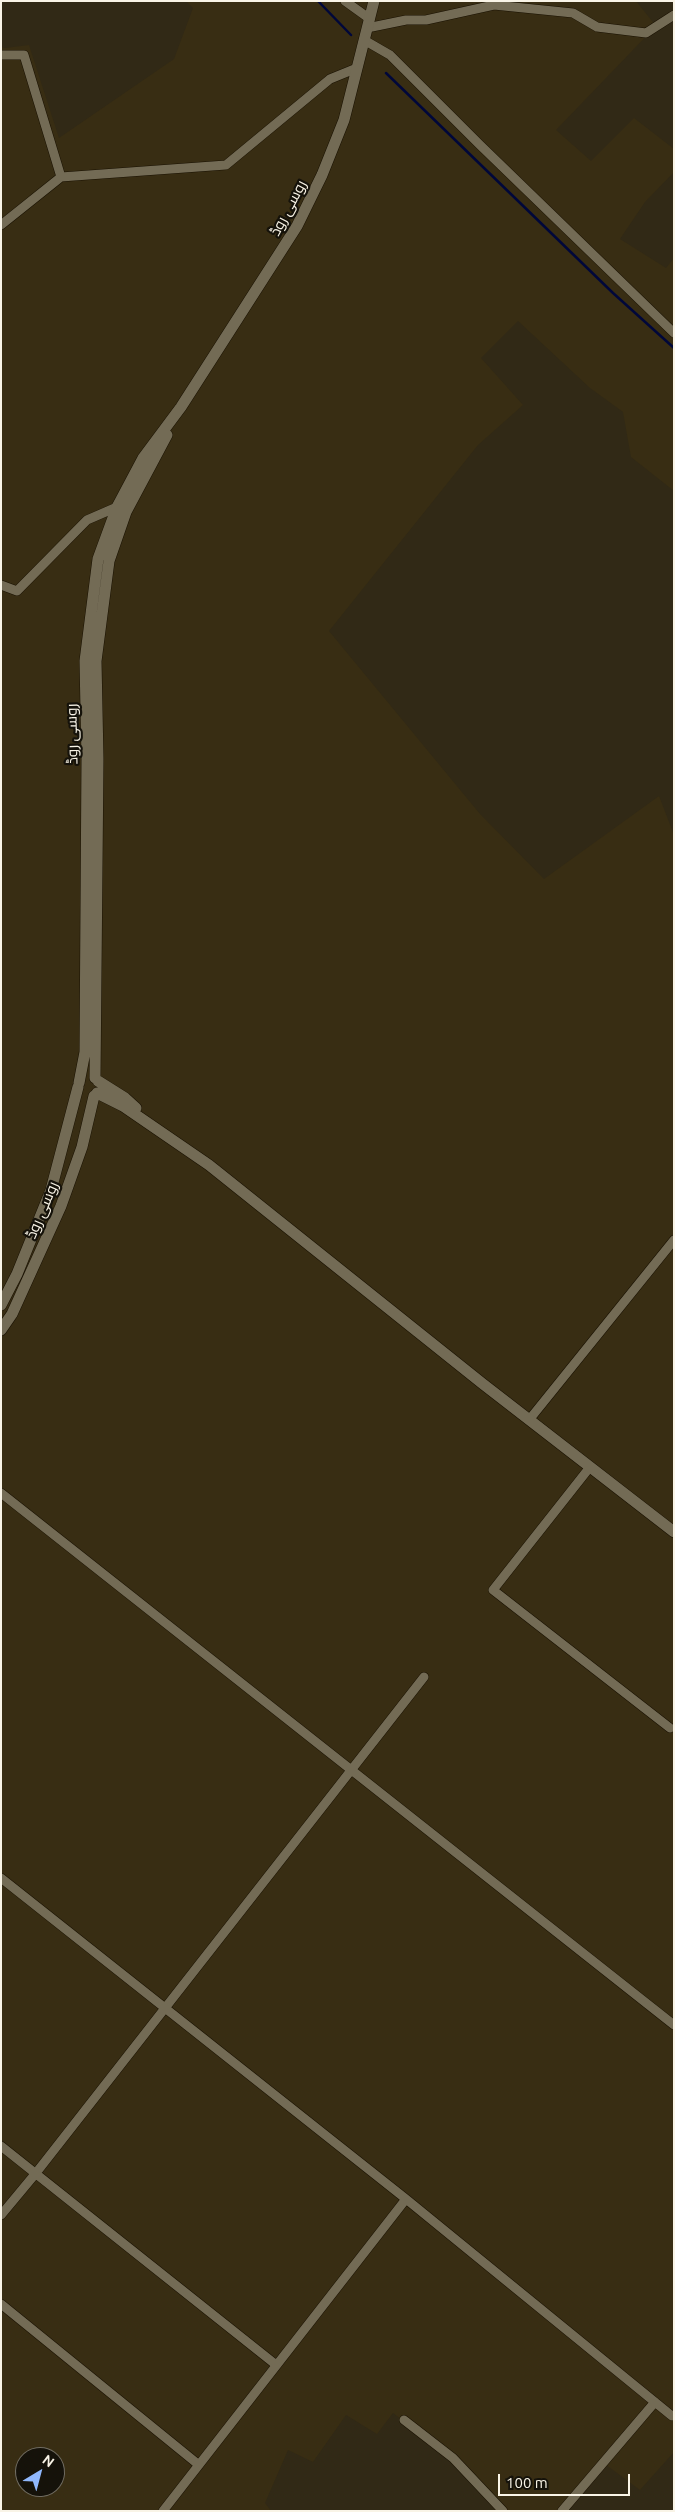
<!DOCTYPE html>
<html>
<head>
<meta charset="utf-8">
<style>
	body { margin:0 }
	#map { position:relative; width:675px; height:2512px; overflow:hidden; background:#312916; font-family:Ubuntu,sans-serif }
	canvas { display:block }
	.frame { position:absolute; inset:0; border:2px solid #f9f4e7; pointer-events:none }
	.north { position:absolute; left:15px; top:2447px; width:50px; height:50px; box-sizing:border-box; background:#15120a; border:1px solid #706c62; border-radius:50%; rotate:37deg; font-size:14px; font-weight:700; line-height:20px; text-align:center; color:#f9f4e7 }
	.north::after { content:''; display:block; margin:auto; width:18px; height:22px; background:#90b8fd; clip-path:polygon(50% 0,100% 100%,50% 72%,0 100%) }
	.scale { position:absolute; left:498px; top:2474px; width:132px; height:22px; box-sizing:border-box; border:2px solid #f9f4e7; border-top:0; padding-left:6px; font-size:15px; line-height:18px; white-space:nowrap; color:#f9f4e7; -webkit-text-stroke:4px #15120a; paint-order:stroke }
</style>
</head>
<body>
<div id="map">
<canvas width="675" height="2512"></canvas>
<div class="frame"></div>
<div class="north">N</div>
<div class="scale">100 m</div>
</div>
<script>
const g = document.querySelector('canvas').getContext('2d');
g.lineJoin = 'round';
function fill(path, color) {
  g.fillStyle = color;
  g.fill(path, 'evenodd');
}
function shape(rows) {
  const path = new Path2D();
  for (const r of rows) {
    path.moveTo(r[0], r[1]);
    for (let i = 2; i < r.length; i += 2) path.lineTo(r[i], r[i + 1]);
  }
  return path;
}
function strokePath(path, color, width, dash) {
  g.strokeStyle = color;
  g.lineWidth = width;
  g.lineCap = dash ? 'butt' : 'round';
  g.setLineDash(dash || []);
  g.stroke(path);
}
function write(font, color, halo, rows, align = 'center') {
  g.font = font + ' Ubuntu,Cairo,sans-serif';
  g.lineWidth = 4.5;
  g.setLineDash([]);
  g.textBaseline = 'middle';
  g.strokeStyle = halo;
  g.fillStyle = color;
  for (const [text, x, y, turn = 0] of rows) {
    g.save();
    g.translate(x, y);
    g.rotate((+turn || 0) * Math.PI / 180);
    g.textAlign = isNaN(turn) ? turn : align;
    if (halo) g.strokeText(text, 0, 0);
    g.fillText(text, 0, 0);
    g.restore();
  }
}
fill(shape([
	[186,1,636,1,656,26,556,130,591,161,634,118,674,149,674,172,645,202,620,239,666,268,674,258,674,491,631,457,623,412,590,388,518,321,481,358,523,405,478,445,329,631,480,814,544,879,659,796,674,835,674,2452,640,2490,605,2464,563,2511,501,2511,468,2470,393,2413,377,2434,346,2415,313,2462,288,2450,265,2503,271,2511,1,2511,1,47,5,48,29,45,59,138,174,59,193,8],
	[25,2457,55,2457,55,2487,25,2487]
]), '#382d13');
strokePath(shape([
	[318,1,351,35],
	[386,73,613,293,674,348]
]), '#00073a', 2.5);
const street = shape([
	[345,1,370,19],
	[367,28,406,20,426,20,494,5,573,13,597,27,646,33,674,15],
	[364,40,390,55,479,144,674,333],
	[1,55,24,55,61,177,226,165,330,79,357,68],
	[1,225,61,177],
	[1,585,17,591,87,520,117,507],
	[529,1420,674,1240],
	[590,1467,493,1590,670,1728],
	[1,1493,674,2025],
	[1,1878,406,2199,672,2416],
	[1,2146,275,2364],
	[1,2215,36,2173,424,1677],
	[1,2304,199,2465],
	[404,2420,453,2458,503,2511],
	[163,2511,406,2199],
	[562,2511,655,2402]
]);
const secondary = shape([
	[95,1078,98,759,96,661,109,561,126,512,167,435],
	[98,1081,125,1098,136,1108],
	[79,1083,85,1052,87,759,85,661,98,559,117,507,143,458,181,407,297,226,322,175,344,120,374,1],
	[97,1093,123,1106,209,1165,483,1384,674,1532],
	[1,1305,17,1274,51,1190,78,1087],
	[1,1330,12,1314,61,1206,82,1147,94,1096]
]);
strokePath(street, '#191102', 10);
strokePath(secondary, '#191102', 12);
strokePath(street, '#736b55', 9);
strokePath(secondary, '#736b55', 11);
write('15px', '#f9f4e7', '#15120a', [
	["روسی روڈ",288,208,-62],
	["روسی روڈ",72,734,-91],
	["روسی روڈ",42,1210,-67]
]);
</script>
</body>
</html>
